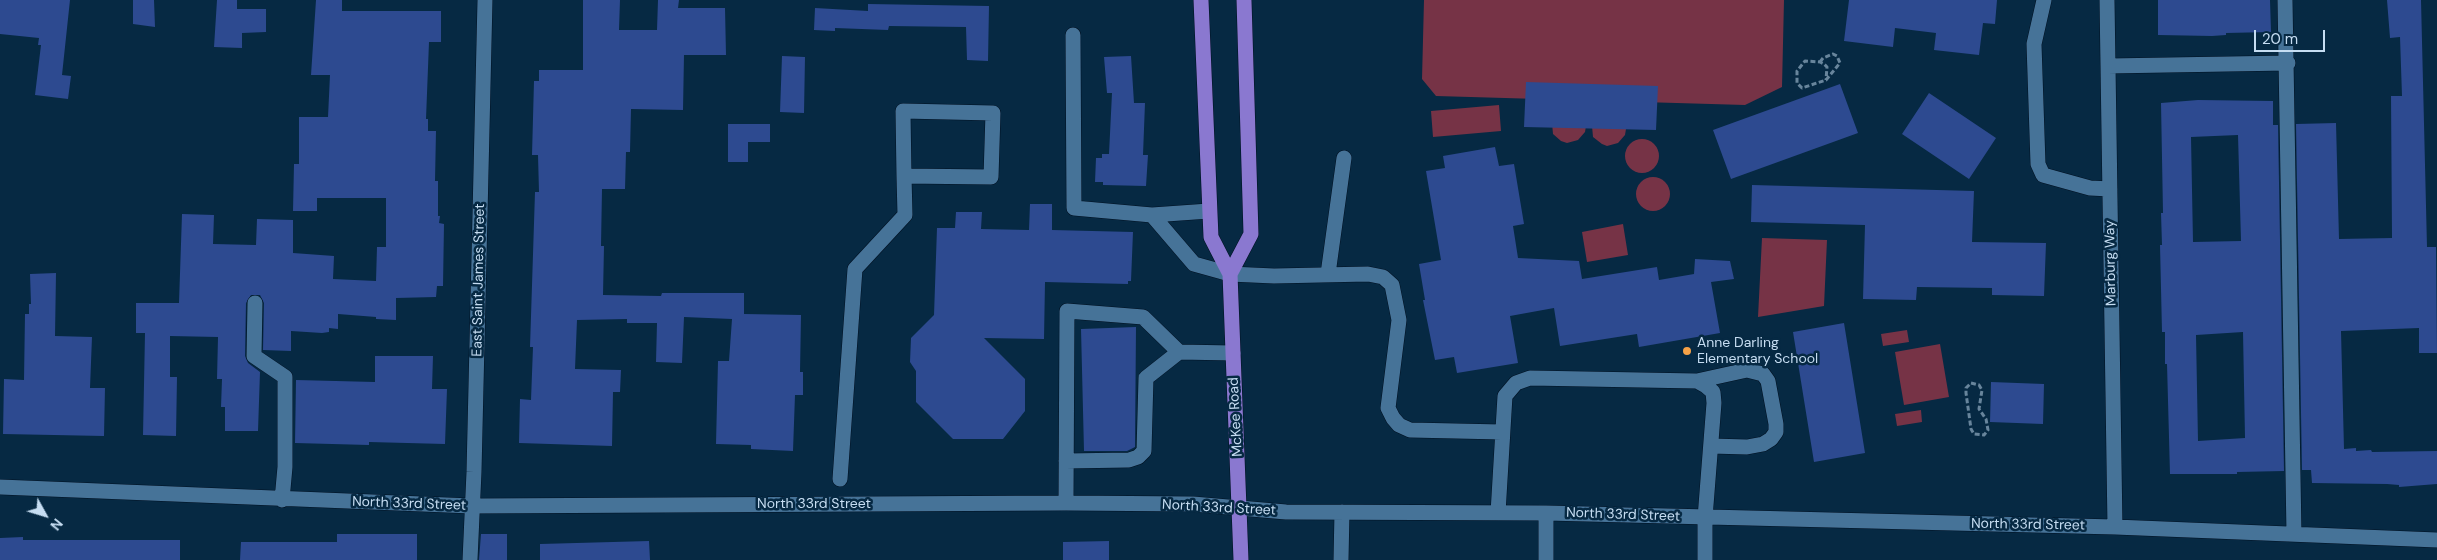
<!DOCTYPE html>
<html>
<head>
<meta charset="utf-8">
<style>
	body { margin:0 }
	#map { position:relative; width:2437px; height:560px; overflow:hidden; background:#062943; font-family:"DM Sans",sans-serif }
	canvas { display:block }
	.north { position:absolute; left:20px; top:490px; width:50px; height:50px; -webkit-text-stroke:4px #062943; paint-order:stroke; rotate:129deg; font-size:14px; font-weight:700; line-height:20px; text-align:center; color:#c6ddf2 }
	.north::after { content:''; display:block; margin:auto; width:18px; height:22px; background:#c6ddf2; clip-path:polygon(50% 0,100% 100%,50% 72%,0 100%) }
	.scale { position:absolute; left:2254px; top:30px; width:71px; height:22px; box-sizing:border-box; border:2px solid #c6ddf2; border-top:0; padding-left:6px; font-size:15px; line-height:18px; white-space:nowrap; color:#c6ddf2; -webkit-text-stroke:4px #062943; paint-order:stroke }
</style>
</head>
<body>
<div id="map">
<canvas width="2437" height="560"></canvas>
<div class="north">N</div>
<div class="scale">20 m</div>
</div>
<script>
const g = document.querySelector('canvas').getContext('2d');
g.lineJoin = 'round';
function fill(path, color) {
  g.fillStyle = color;
  g.fill(path, 'evenodd');
}
function shape(rows) {
  const path = new Path2D();
  for (const r of rows) {
    if (r.length === 3) {
      path.moveTo(r[0] + r[2], r[1]);
      path.arc(r[0], r[1], r[2], 0, 2 * Math.PI);
      continue;
    }
    path.moveTo(r[0], r[1]);
    for (let i = 2; i < r.length; i += 2) path.lineTo(r[i], r[i + 1]);
  }
  return path;
}
function strokePath(path, color, width, dash) {
  g.strokeStyle = color;
  g.lineWidth = width;
  g.lineCap = dash ? 'butt' : 'round';
  g.setLineDash(dash || []);
  g.stroke(path);
}
function write(font, color, halo, rows, align = 'center') {
  g.font = font + ' "DM Sans",sans-serif';
  g.lineWidth = 5;
  g.setLineDash([]);
  g.textBaseline = 'middle';
  g.strokeStyle = halo;
  g.fillStyle = color;
  for (const [text, x, y, turn = 0] of rows) {
    g.save();
    g.translate(x, y);
    g.rotate((+turn || 0) * Math.PI / 180);
    g.textAlign = isNaN(turn) ? turn : align;
    if (halo) g.strokeText(text, 0, 0);
    g.fillText(text, 0, 0);
    g.restore();
  }
}
fill(shape([
	[1424,0,1784,0,1782,87,1745,105,1436,96,1422,79],
	[1499,105,1501,131,1433,137,1431,111],
	[1552,123,1586,126,1585,132,1578,140,1567,143,1561,141,1553,134],
	[1592,126,1626,129,1625,135,1618,143,1607,146,1602,144,1593,137],
	[1642,156,17],
	[1653,194,17],
	[1623,224,1628,255,1587,262,1582,232],
	[1762,238,1827,240,1824,306,1758,317],
	[1907,330,1909,342,1883,346,1881,334],
	[1940,344,1949,397,1904,405,1895,352],
	[1921,410,1922,422,1897,426,1895,414]
]), '#763346');
fill(shape([
	[0,0,70,0,62,75,71,76,68,99,35,95,41,45,38,45,39,38,0,34],
	[133,0,154,0,155,27,133,24],
	[217,0,237,0,237,9,266,9,266,32,242,33,242,48,214,47],
	[316,0,342,0,342,11,441,11,441,42,429,42,426,119,428,119,428,131,436,131,435,181,438,181,438,216,440,216,439,223,444,224,443,286,437,286,436,297,396,298,396,320,376,319,376,317,338,314,338,329,329,328,329,332,322,333,291,331,291,351,263,350,264,303,260,295,251,295,246,303,245,356,248,363,260,372,258,431,225,431,225,407,221,407,222,379,217,379,218,337,170,336,170,377,177,377,176,436,143,435,145,333,136,333,136,303,179,303,182,214,214,215,213,244,256,245,257,219,293,220,293,253,334,256,333,279,376,281,377,247,386,247,386,198,317,198,317,211,293,211,294,164,299,164,299,117,328,117,330,75,311,75],
	[583,0,620,0,619,30,657,30,658,0,679,0,678,8,725,8,726,55,684,55,683,110,631,109,630,152,626,152,625,189,602,189,601,246,604,246,603,295,661,296,662,293,744,293,744,314,801,315,800,372,803,372,803,395,795,395,793,451,751,449,751,445,716,444,718,361,729,361,732,319,684,317,682,363,656,362,657,323,627,323,627,319,577,320,575,369,621,370,620,392,613,392,612,446,519,443,520,399,531,400,533,347,530,347,535,192,539,192,538,155,532,155,534,81,539,81,539,70,583,70],
	[1849,0,1997,0,1995,24,1983,23,1979,55,1934,50,1936,33,1895,28,1893,47,1844,41],
	[2158,0,2270,0,2271,32,2226,33,2226,35,2212,36,2158,35],
	[2387,0,2421,0,2427,247,2436,247,2437,353,2419,353,2419,328,2341,331,2344,449,2356,448,2356,451,2371,450,2372,452,2437,451,2437,484,2399,487,2399,485,2387,484,2312,483,2311,470,2302,470,2296,124,2336,123,2339,239,2392,238,2391,96,2402,96,2400,37,2390,38],
	[868,4,989,6,988,61,967,60,966,27,889,26,888,30,835,28,835,31,814,30,815,8,868,11],
	[782,56,805,57,804,113,780,112],
	[1131,56,1134,103,1145,103,1143,155,1148,155,1146,186,1103,185,1103,182,1095,182,1096,158,1102,158,1102,154,1109,154,1112,93,1107,93,1104,57],
	[1526,82,1658,86,1656,130,1524,127],
	[1840,84,1858,133,1731,179,1713,130],
	[1929,93,1996,138,1969,179,1902,134],
	[2198,100,2273,101,2273,125,2278,125,2284,471,2237,472,2237,474,2170,474,2167,364,2165,364,2165,332,2162,332,2160,245,2162,245,2161,213,2163,213,2161,103],
	[2238,135,2241,241,2193,242,2191,137],
	[2243,332,2245,438,2198,441,2196,335],
	[728,124,770,124,770,142,748,142,748,162,728,162],
	[1495,147,1499,166,1514,164,1524,224,1513,226,1518,258,1579,261,1582,279,1657,267,1659,280,1694,274,1695,259,1730,261,1734,279,1711,282,1720,333,1639,347,1637,334,1560,346,1554,308,1510,316,1518,363,1457,373,1454,357,1435,360,1423,300,1425,300,1419,264,1441,260,1426,171,1445,168,1443,156],
	[1752,185,1974,191,1972,242,2046,243,2044,296,1992,295,1992,288,1917,287,1916,300,1863,299,1865,225,1751,222],
	[1030,204,1052,204,1052,230,1133,232,1131,281,1128,281,1128,284,1045,282,1044,339,984,338,1025,379,1025,411,1003,439,953,439,916,402,916,371,910,362,911,338,934,315,937,228,955,228,956,212,982,212,981,229,1029,230],
	[56,273,55,336,92,337,90,388,105,388,104,436,3,434,4,379,24,380,25,314,29,314,29,304,31,304,30,274],
	[1844,323,1865,453,1814,462,1793,332],
	[1136,327,1135,447,1127,451,1084,451,1081,329],
	[375,356,433,356,432,389,447,389,445,444,369,442,369,445,295,443,296,380,375,382],
	[1991,382,2044,384,2043,424,1990,422],
	[337,534,417,534,417,560,240,560,241,542,337,542],
	[481,534,507,534,507,560,479,560],
	[23,537,23,540,180,540,180,560,0,560,0,538],
	[649,541,650,560,540,560,540,544],
	[1109,541,1109,560,1063,560,1063,542]
]), '#2d4a90');
const minor = shape([
	[2044,0,2034,44,2038,164,2043,175,2090,188,2110,189],
	[2107,0,2115,527],
	[2285,0,2294,534],
	[1073,35,1074,208,1152,215,1209,211],
	[2108,66,2288,63],
	[1152,215,1194,264,1230,274,1274,276,1368,274,1383,277,1392,285,1399,320,1388,408,1393,418,1399,425,1410,430,1502,432],
	[1328,274,1344,158],
	[255,303,254,356,285,377,285,467,282,500],
	[1697,381,1747,370,1763,374,1768,381,1776,424,1776,432,1771,439,1763,444,1747,447,1711,446],
	[1066,461,1129,460,1138,457,1144,451,1146,378,1179,352,1233,353],
	[840,479,855,269,905,215,904,176,903,111,993,113,991,177,904,176],
	[0,487,472,506,1066,503,1193,504,1286,512,1546,513,2115,527,2437,540],
	[1066,503,1067,311,1143,317,1179,352],
	[1498,513,1505,396,1516,383,1530,378,1697,381,1706,386,1713,392,1714,403,1705,518,1705,560],
	[1546,513,1546,560],
	[470,560,474,472,485,0],
	[1341,560,1342,512]
]);
const major = shape([
	[1201,0,1211,237,1230,274,1241,560],
	[1230,274,1251,234,1244,0]
]);
strokePath(minor, '#012', 16);
strokePath(major, '#012', 16);
strokePath(shape([
	[1820,62,1823,58,1833,54,1837,56,1840,63,1826,80,1802,88,1797,83,1797,71,1805,61,1820,62,1824,64,1827,67,1826,80],
	[1971,383,1979,385,1982,390,1979,409,1986,419,1988,430,1984,435,1974,434,1971,429,1966,393,1966,388,1971,383]
]), '#68859c', 3, [5, 2.5]);
strokePath(minor, '#467398', 15);
strokePath(major, '#8a78d0', 15);
for (const [x, y, r, color] of [
	[1687,351,5,"#f6a247"]
]) {
  const dot = new Path2D();
  dot.arc(x, y, r, 0, 2 * Math.PI);
  g.fillStyle = color;
  g.fill(dot);
  strokePath(dot, '#062943', 2);
}
write('14px', '#c6ddf2', '#062943', [
	["Marburg Way",2111,263,-91],
	["East Saint James Street",479,280,-89],
	["McKee Road",1236,417,-93],
	["North 33rd Street",409,504,2],
	["North 33rd Street",814,504],
	["North 33rd Street",1219,508,3],
	["North 33rd Street",1623,515,2],
	["North 33rd Street",2028,525,1]
]);
write('14px', '#c6ddf2', '#062943', [
	["Anne Darling",1697,343],
	["Elementary School",1697,359]
], 'left');
</script>
</body>
</html>
